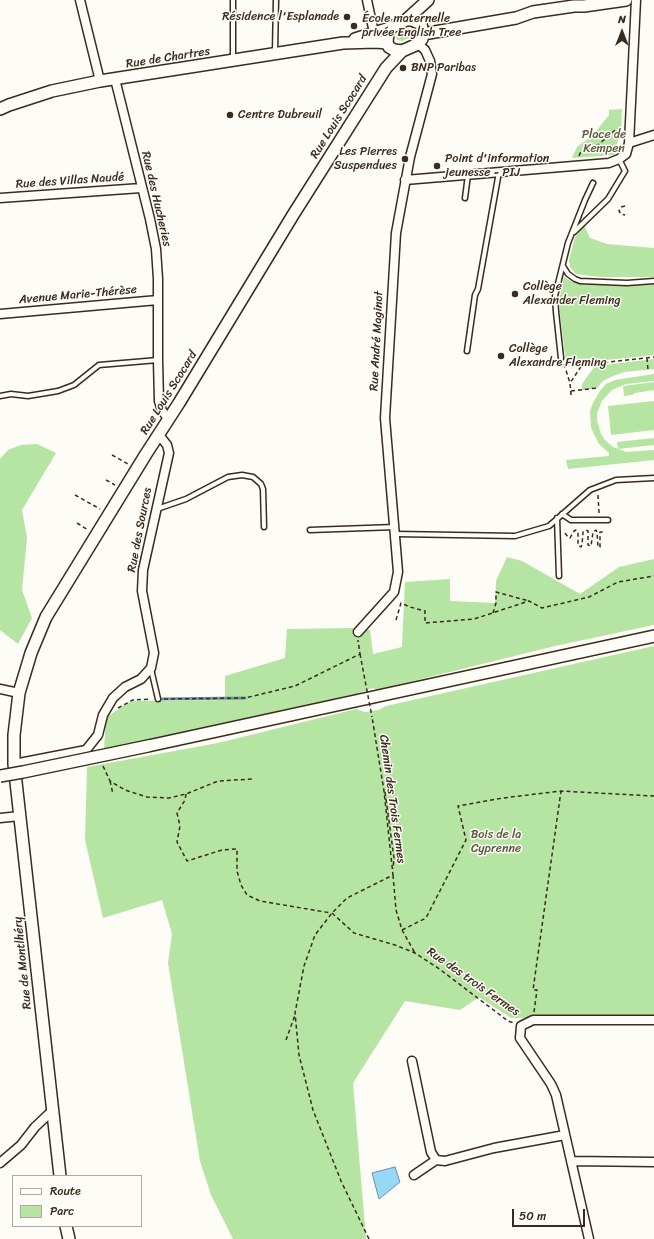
<!DOCTYPE html>
<html>
<head>
<meta charset="utf-8">
<style>
	body { margin:0 }
	#map { position:relative; width:654px; height:1239px; overflow:hidden; background:#fdfcf7; font-family:Sriracha,sans-serif }
	canvas { display:block }
	.legend { position:absolute; left:12px; top:1175px; width:130px; height:52px; box-sizing:border-box; background:#fdfcf7; border:1px solid #afa8a0; margin:0; padding:5px 7px; list-style:none; font-size:12px; color:#3b2a1e }
	.legend li { display:flex; align-items:center; gap:8px; height:20px }
	.legend b { width:20px; border:1px solid #afa8a0 }
	.north { position:absolute; left:602px; top:12px; width:40px; height:40px; -webkit-text-stroke:3px #fdfcf7; paint-order:stroke; rotate:0deg; font-size:11px; font-weight:700; line-height:16px; text-align:center; color:#3b2a1e }
	.north::after { content:''; display:block; margin:auto; width:14px; height:18px; background:#3b2a1e; clip-path:polygon(50% 0,100% 100%,50% 72%,0 100%) }
	.scale { position:absolute; left:512px; top:1209px; width:73px; height:18px; box-sizing:border-box; border:2px solid #3b2a1e; border-top:0; padding-left:5px; font-size:12px; line-height:14px; white-space:nowrap; color:#3b2a1e; -webkit-text-stroke:3px #fdfcf7; paint-order:stroke }
</style>
</head>
<body>
<div id="map">
<canvas width="654" height="1239"></canvas>
<ul class="legend">
<li><b style="height:5px;background:#fdfcf7"></b>Route</li>
<li><b style="height:11px;background:#b6e4a2"></b>Parc</li>
</ul>
<div class="north">N</div>
<div class="scale">50 m</div>
</div>
<script>
const g = document.querySelector('canvas').getContext('2d');
g.lineJoin = 'round';
function fill(path, color) {
  g.fillStyle = color;
  g.fill(path, 'evenodd');
}
function shape(rows) {
  const path = new Path2D();
  for (const r of rows) {
    path.moveTo(r[0], r[1]);
    for (let i = 2; i < r.length; i += 2) path.lineTo(r[i], r[i + 1]);
  }
  return path;
}
function strokePath(path, color, width, dash) {
  g.strokeStyle = color;
  g.lineWidth = width;
  g.lineCap = dash ? 'butt' : 'round';
  g.setLineDash(dash || []);
  g.stroke(path);
}
function write(font, color, halo, rows, align = 'center') {
  g.font = font + ' Sriracha,sans-serif';
  g.lineWidth = 3;
  g.setLineDash([]);
  g.textBaseline = 'middle';
  g.strokeStyle = halo;
  g.fillStyle = color;
  for (const [text, x, y, turn = 0] of rows) {
    g.save();
    g.translate(x, y);
    g.rotate((+turn || 0) * Math.PI / 180);
    g.textAlign = isNaN(turn) ? turn : align;
    if (halo) g.strokeText(text, 0, 0);
    g.fillText(text, 0, 0);
    g.restore();
  }
}
fill(shape([
	[407,28,413,29,414,36,402,41,397,40,396,36,398,33],
	[622,109,621,130,614,155,572,158,577,147,593,135,609,115,609,110],
	[584,225,590,238,607,244,654,248,654,277,600,277,576,274,570,267,569,260,575,237],
	[564,277,573,282,590,284,627,285,654,283,654,355,568,364,566,363,560,314,560,296],
	[654,359,654,369,624,372,613,376,603,381,597,388,582,390,582,384,595,366],
	[654,374,654,381,626,384,612,390,602,401,597,413,597,420,601,434,605,440,613,447,626,452,654,450,654,460,568,469,566,460,609,456,609,453,599,444,591,428,590,411,593,403,600,391,606,384,615,380],
	[654,382,654,390,635,393,632,395,624,396,623,386],
	[654,401,654,430,611,435,608,406],
	[654,438,654,445,618,449,617,442],
	[37,444,56,453,22,510,27,538,22,590,32,618,18,644,0,630,0,459,8,450,21,445],
	[507,557,522,561,580,594,619,567,654,559,654,625,555,646,377,690,373,688,356,694,104,749,106,718,127,703,135,701,225,700,225,676,285,658,287,629,352,628,370,630,373,654,402,647,405,582,450,579,450,601,495,603,496,581],
	[654,646,654,1020,511,1018,479,997,460,1010,405,1001,353,1083,366,1239,233,1239,211,1195,200,1161,168,963,172,934,162,900,103,918,85,840,87,767,218,743,356,709,365,712,379,710,386,706]
]), '#b6e4a2');
const water = shape([
	[395,1167,400,1182,379,1199,372,1173,395,1167]
]);
fill(water, '#97d8f8');
strokePath(water, '#7292a1', 1);
strokePath(shape([
	[158,699,245,698]
]), '#7292a1', 3);
const service = shape([
	[233,0,233,60],
	[275,53,276,0],
	[465,198,468,175],
	[574,232,608,199,625,171,619,159],
	[563,266,568,274,575,279,580,281,627,283,654,281],
	[467,351,475,295,478,289,499,172],
	[561,358,556,312,555,296,568,243,585,200,593,183],
	[0,396,11,394,28,396,58,391,74,385,99,365,158,360],
	[157,509,186,499,228,477,242,475,253,477,261,484,263,489,264,527],
	[562,514,571,520,608,520],
	[557,518,559,576],
	[310,530,395,527],
	[396,534,515,536,549,526,590,490,616,480,654,478],
	[151,669,158,699]
]);
const minor = shape([
	[80,0,100,81],
	[367,0,374,33],
	[115,79,150,219,156,249,158,279,158,360,159,401,162,411,169,419],
	[629,143,636,0],
	[405,180,609,163,619,159,626,154,629,143,654,135],
	[0,198,141,188],
	[0,314,158,300],
	[358,632,394,592,398,572,385,418,396,233,410,157,432,74,430,61,425,50,418,44],
	[0,689,19,693],
	[14,764,86,750,98,735,103,715,113,698,125,687,141,679,151,668,154,653,142,591,143,570,169,453,167,445,159,435],
	[0,818,20,816],
	[412,1061,431,1152,436,1160,445,1161,494,1148,565,1135],
	[571,1161,654,1162],
	[0,1163,21,1145,35,1127,53,1110],
	[414,1175,436,1160],
	[589,1239,556,1095,551,1084,520,1038,521,1026,533,1020,654,1020]
]);
const secondary = shape([
	[406,20,428,0],
	[423,34,516,18,533,12,574,6,584,6,626,0],
	[355,39,390,28,406,20,412,20,421,24,423,34,422,39,418,44,402,51,394,50,389,47,387,43,388,33,390,28],
	[0,109,9,105,52,91,100,81,343,43,376,42,387,43],
	[148,746,654,636],
	[60,1176,14,764,14,735,19,693,31,653,46,617,146,454,179,403,293,215,386,68,402,51],
	[66,1226,69,1239]
]);
strokePath(service, '#3b2a1e', 7);
strokePath(minor, '#3b2a1e', 11);
strokePath(secondary, '#3b2a1e', 14);
strokePath(shape([
	[579,156,581,151,598,145,614,131,621,128],
	[625,206,621,207,619,211,621,214,625,215],
	[647,358,648,370],
	[564,364,570,383],
	[571,391,597,388],
	[571,395,570,383,582,365,654,357],
	[112,455,128,464],
	[106,480,115,485],
	[75,495,100,509],
	[598,495,599,513],
	[77,523,88,530],
	[565,533,568,537,570,538,574,531,576,530,578,532,578,545,581,547,582,545,583,532,586,530,588,531,588,545,591,546,593,532,596,530,597,532,598,547,600,547,600,532,604,532],
	[493,613,496,603,496,592,529,601],
	[396,620,401,603,410,607,425,611,425,623,474,619,529,601,542,608,589,597,618,582,654,576],
	[164,699,245,698,295,686,360,654,358,640],
	[118,708,133,700,151,699],
	[103,766,110,781,125,790,147,797,169,798,186,794,218,781,253,779],
	[110,781,113,794],
	[385,792,394,858,393,869],
	[186,794,185,800,177,813,180,826,177,842,187,861,222,850,237,849,237,871,241,885,247,895,260,901,331,913],
	[393,875,396,910,402,930,415,953],
	[332,913,354,933,395,945,415,953,438,968,508,1021,514,1023],
	[402,930,426,918,466,840,458,806,503,798,561,791,654,796],
	[534,1012,537,990,533,990,561,791],
	[286,1040,295,1015],
	[369,1239,341,1181,313,1110,299,1055,295,1013,304,966,315,935,332,913,347,898,393,875,384,791,372,717]
]), '#3b2a1e', 1.5, [4, 3]);
strokePath(service, '#fdfcf7', 4);
strokePath(minor, '#fdfcf7', 8);
strokePath(secondary, '#fdfcf7', 11);
const secondaryBridge = shape([
	[0,776,23,772,148,746]
]);
strokePath(secondaryBridge, '#3b2a1e', 14, []);
strokePath(shape([
	[360,654,372,717]
]), '#3b2a1e', 1.5, [4, 3]);
strokePath(secondaryBridge, '#fdfcf7', 11);
for (const [x, y, r, color] of [
	[347,17,4,"#3b2a1e"],
	[354,26,4,"#3b2a1e"],
	[403,68,4,"#3b2a1e"],
	[230,115,4,"#3b2a1e"],
	[405,159,4,"#3b2a1e"],
	[437,166,4,"#3b2a1e"],
	[515,294,4,"#3b2a1e"],
	[501,356,4,"#3b2a1e"]
]) {
  const dot = new Path2D();
  dot.arc(x, y, r, 0, 2 * Math.PI);
  g.fillStyle = color;
  g.fill(dot);
  strokePath(dot, '#fdfcf7', 1.5);
}
write('12px', '#3b2a1e', '#fdfcf7', [
	["Résidence l'Esplanade",339,17,"right"],
	["École maternelle",362,19],
	["privée English Tree",362,33],
	["BNP Paribas",411,68],
	["Centre Dubreuil",238,115],
	["Les Pierres",397,152,"right"],
	["Suspendues",397,166,"right"],
	["Point d'information",445,159],
	["jeunesse - PIJ",445,173],
	["Collège",523,287],
	["Alexander Fleming",523,301],
	["Collège",509,349],
	["Alexandre Fleming",509,363]
], 'left');
write('12px', '#3b2a1e', '#fdfcf7', [
	["Rue de Chartres",168,58,-9],
	["Rue Louis Scocard",339,117,-58],
	["Rue des Villas Naudé",70,181,-4],
	["Rue des Hucheries",156,199,77],
	["Avenue Marie-Thérèse",78,295,-5],
	["Rue André Maginot",377,341,-87],
	["Rue Louis Scocard",169,393,-58],
	["Rue des Sources",140,530,-79],
	["Chemin des Trois Fermes",392,799,82],
	["Rue de Montlhéry",23,963,-96],
	["Rue des trois Fermes",473,982,35]
]);
write('12px', '#5a583f', '#fdfcf7', [
	["Place de",604,135],
	["Kempen",604,149],
	["Bois de la",496,835],
	["Cyprenne",496,849]
]);
</script>
</body>
</html>
